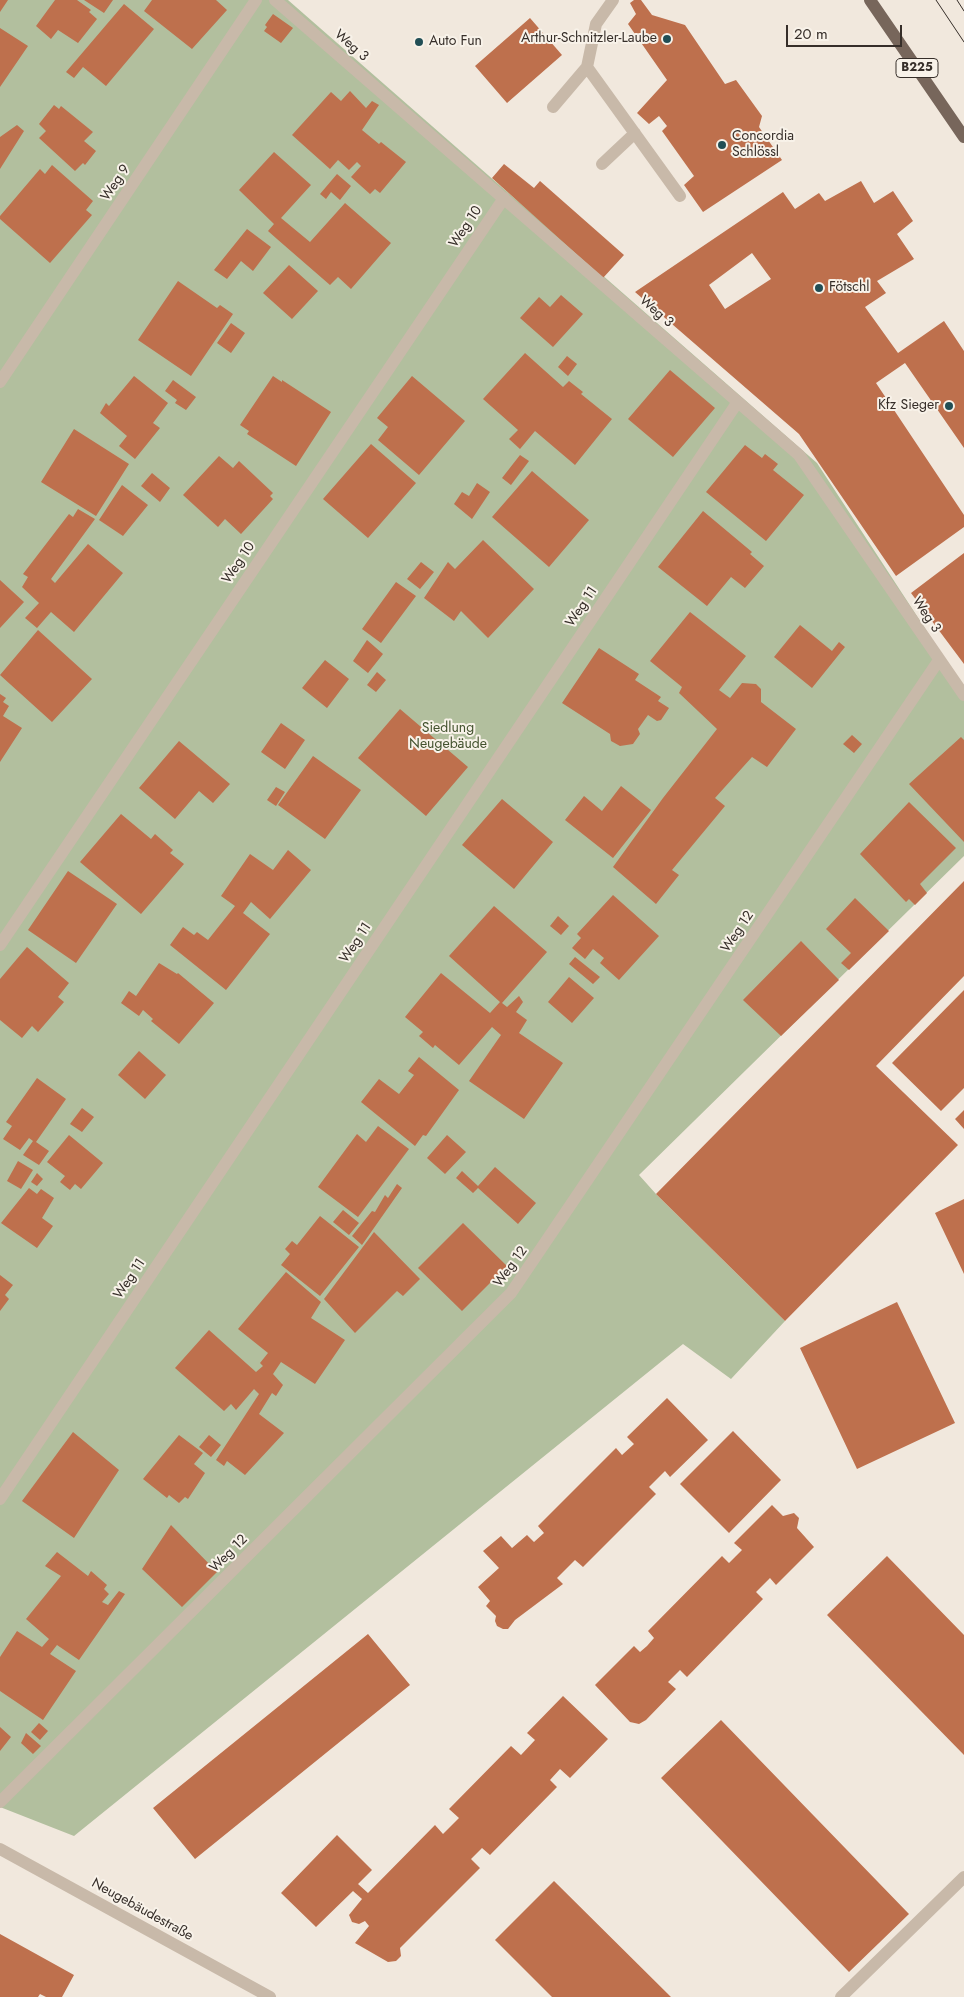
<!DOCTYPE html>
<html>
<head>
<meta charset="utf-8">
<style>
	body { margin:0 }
	#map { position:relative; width:964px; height:1997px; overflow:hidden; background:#f1e8dd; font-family:Jost,sans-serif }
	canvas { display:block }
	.scale { position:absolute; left:786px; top:25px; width:116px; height:22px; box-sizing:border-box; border:2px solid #362e29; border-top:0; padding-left:6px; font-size:15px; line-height:18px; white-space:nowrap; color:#362e29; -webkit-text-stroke:4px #f8f2e9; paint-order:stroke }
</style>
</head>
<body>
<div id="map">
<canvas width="964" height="1997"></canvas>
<div class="scale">20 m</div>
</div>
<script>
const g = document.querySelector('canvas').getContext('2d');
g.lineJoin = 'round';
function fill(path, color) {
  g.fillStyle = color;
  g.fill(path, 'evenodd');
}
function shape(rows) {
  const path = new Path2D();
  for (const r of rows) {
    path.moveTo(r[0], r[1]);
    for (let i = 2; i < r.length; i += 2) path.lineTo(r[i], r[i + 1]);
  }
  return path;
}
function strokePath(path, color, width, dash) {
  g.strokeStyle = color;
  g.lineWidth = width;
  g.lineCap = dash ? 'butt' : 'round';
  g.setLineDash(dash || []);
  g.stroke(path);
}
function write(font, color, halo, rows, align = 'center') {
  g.font = font + ' Jost,sans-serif';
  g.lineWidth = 4;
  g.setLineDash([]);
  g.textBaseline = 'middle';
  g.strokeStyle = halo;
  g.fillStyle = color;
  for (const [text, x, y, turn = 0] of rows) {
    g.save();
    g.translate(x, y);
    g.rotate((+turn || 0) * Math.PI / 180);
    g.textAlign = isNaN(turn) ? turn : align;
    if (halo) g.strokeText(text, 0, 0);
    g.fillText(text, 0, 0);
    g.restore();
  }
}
fill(shape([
	[0,0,288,0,817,463,964,688,964,856,639,1175,656,1194,785,1321,731,1379,683,1344,74,1836,0,1807]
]), '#b2bf9e');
fill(shape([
	[0,0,8,0,0,12],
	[55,0,77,0,91,10,89,12,97,19,78,43,58,30,51,39,36,26],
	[84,0,113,0,104,13],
	[152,0,216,0,227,10,192,49,144,11],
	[634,0,641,0,652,15,685,25,725,84,736,80,762,116,759,127,782,160,703,212,684,185,694,176,662,131,667,126,659,116,649,124,637,113,667,80,628,24,636,14,630,3],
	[124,4,154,29,106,86,83,67,74,78,66,72],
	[273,14,293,28,281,43,264,31,267,27,265,25],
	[530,18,562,55,507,103,475,66],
	[0,28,28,46,0,87],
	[350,91,366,108,372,101,379,105,362,130,379,144,381,142,406,162,380,193,375,189,370,194,351,177,361,166,357,162,349,170,338,160,330,169,292,135,331,92,341,101],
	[54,105,59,109,61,106,93,132,84,141,96,151,85,165,83,163,75,171,39,138,46,131,39,124],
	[17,125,24,131,0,169,0,137],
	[274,152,311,185,281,218,310,242,345,203,391,243,351,289,338,277,330,285,277,239,268,231,274,224,239,190],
	[504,164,534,188,540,181,624,255,603,278,492,178],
	[52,165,93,201,86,210,92,215,50,263,0,219,0,216,40,169,45,174],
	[337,174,351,186,340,200,331,192,326,199,320,194],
	[861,181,874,203,893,191,913,221,897,234,914,259,877,281,886,293,865,307,898,353,944,321,964,351,964,448,905,363,876,383,964,515,964,527,896,576,799,434,635,292,783,192,795,209,819,193,825,201],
	[752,253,771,279,725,309,709,285],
	[247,229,271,247,253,271,241,261,227,279,214,270],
	[289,265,318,291,292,319,263,293],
	[178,281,217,308,220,305,233,314,191,376,138,340],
	[561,295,583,314,553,347,520,318,539,297,550,307],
	[231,323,245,333,231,353,217,343],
	[525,353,563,387,569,381,583,392,581,394,612,419,575,465,535,431,520,449,509,439,518,430,483,399],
	[567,356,577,364,568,376,558,367],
	[670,370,715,408,673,457,628,419],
	[134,376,168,403,153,423,160,428,135,459,119,446,127,436,100,413,106,403,109,406],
	[273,376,282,382,282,380,331,412,296,466,247,434,249,431,240,425],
	[412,376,465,421,419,475,378,440,388,427,377,418],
	[173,380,196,397,186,410,175,403,177,400,165,391],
	[74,429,129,464,96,516,41,482],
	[371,444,416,483,368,538,323,499],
	[745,445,762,458,765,454,778,464,773,470,804,495,766,541,706,492],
	[520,455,529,461,511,485,502,478],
	[219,456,233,468,239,461,273,493,270,496,273,499,241,534,225,519,218,527,183,495],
	[532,471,589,520,549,567,492,517],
	[152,473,170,488,160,502,141,486],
	[477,483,490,492,472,519,454,504,462,492,469,496],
	[122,485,148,505,123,536,99,520],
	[78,509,95,519,51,579,55,583,88,544,123,573,74,632,51,612,37,628,25,618,39,603,22,587,28,577,23,574,69,514,73,517],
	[703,511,752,552,750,554,764,566,745,588,731,577,707,606,658,567],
	[483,540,534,589,488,638,461,611,454,621,424,598,448,562,455,569],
	[964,553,964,664,911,593],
	[421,562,434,572,420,589,407,579],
	[0,580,24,602,0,628],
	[396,582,416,596,381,643,362,629],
	[690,612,746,656,719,690,730,698,742,683,756,684,761,689,761,702,796,729,767,767,752,757,715,798,725,806,672,870,679,875,656,904,613,867,663,798,717,729,679,693,682,687,650,661],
	[800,625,832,651,839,642,845,647,812,688,774,657],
	[38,630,92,679,52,722,0,675],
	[367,640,383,654,368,673,353,661],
	[599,648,639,674,635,680,661,697,658,701,669,708,661,720,657,721,648,715,638,729,640,734,633,744,620,746,611,741,610,734,562,703],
	[325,660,349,679,327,708,302,688],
	[377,672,386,680,376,692,367,685],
	[0,694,6,698,3,702,9,706,3,716,22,728,0,762],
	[400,709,468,767,426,816,358,758],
	[281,723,305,740,285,769,261,752],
	[852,735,862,744,854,753,843,744],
	[961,737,964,740,964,842,909,784],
	[179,741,230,784,213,803,199,791,175,819,139,788],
	[313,756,361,790,325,839,278,805],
	[621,786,651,810,613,858,565,820,584,796,602,811],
	[276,787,285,792,276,806,267,800],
	[502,799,553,842,514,889,462,845],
	[909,802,956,848,920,884,927,893,915,905,909,899,906,902,860,854],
	[121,814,151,839,155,834,173,850,170,853,184,864,141,914,80,862],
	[288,850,311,870,270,919,251,902,243,913,270,934,226,990,170,945,183,927,194,935,197,932,208,940,235,906,221,896,250,854,273,870],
	[68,871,117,904,76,963,28,930],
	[964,881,964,976,876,1066,958,1145,785,1321,656,1194],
	[613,895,659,936,619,980,600,963,604,958,593,949,585,959,572,948,581,938,577,934],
	[855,898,889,931,849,970,841,963,851,953,826,929],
	[494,906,547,952,502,1003,507,1007,519,996,523,1002,516,1012,527,1020,519,1033,563,1063,524,1119,469,1081,501,1035,492,1027,459,1065,435,1045,433,1048,419,1036,423,1032,405,1017,441,973,490,1013,500,1002,449,956],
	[558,916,569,926,561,935,550,926],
	[801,941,839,980,781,1036,743,1000],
	[27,947,69,983,58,997,64,1002,38,1032,32,1026,22,1038,0,1020,0,979],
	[575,957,600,977,593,984,569,964],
	[159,963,177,974,178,973,214,1003,179,1044,151,1021,153,1019,143,1010,139,1016,121,1003,129,991,136,996],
	[569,977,594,998,572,1023,548,1002],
	[964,990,964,1088,941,1111,892,1063],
	[139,1051,166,1075,145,1099,118,1075],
	[419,1057,459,1090,426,1136,423,1135,415,1146,361,1102,379,1079,399,1094,414,1075,408,1071],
	[37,1078,66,1099,36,1142,49,1151,39,1165,23,1155,33,1141,29,1138,20,1150,3,1139,12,1126,6,1122],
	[82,1108,94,1117,82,1132,70,1124],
	[964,1110,964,1129,955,1119],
	[378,1126,409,1149,358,1217,318,1187,357,1134,366,1142],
	[69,1135,103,1163,81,1189,75,1184,70,1190,60,1182,65,1176,47,1162],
	[447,1135,466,1152,445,1174,427,1158],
	[18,1161,33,1170,21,1189,7,1181],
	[495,1167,536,1203,518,1224,478,1188,473,1193,456,1178,462,1171,478,1186],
	[37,1173,43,1179,37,1186,31,1182],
	[397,1184,402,1188,362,1245,352,1236,372,1211,375,1212,385,1195,388,1198],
	[29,1188,37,1194,41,1189,54,1198,42,1218,53,1226,37,1248,1,1223],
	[964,1199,964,1274,935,1213],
	[343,1210,359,1223,349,1235,333,1222],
	[320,1216,359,1247,320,1296,281,1265,290,1254,285,1249,292,1241,297,1245],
	[463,1223,507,1266,462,1311,418,1268],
	[374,1232,420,1279,403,1296,397,1291,355,1333,324,1299],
	[286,1272,321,1302,311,1318,345,1340,315,1384,281,1362,273,1374,283,1385,276,1396,272,1393,259,1414,284,1433,245,1475,227,1461,224,1466,216,1460,259,1394,254,1389,236,1410,231,1404,224,1411,175,1368,209,1330,256,1372,263,1366,260,1363,268,1353,238,1329],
	[0,1275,13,1285,5,1295,9,1299,0,1311],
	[897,1302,955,1423,857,1469,800,1348],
	[667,1398,708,1440,670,1477,665,1471,649,1487,656,1494,583,1567,575,1560,557,1578,563,1584,515,1620,508,1629,503,1629,497,1626,495,1621,496,1616,486,1606,490,1601,478,1587,499,1568,483,1551,501,1536,512,1548,527,1535,534,1542,544,1533,538,1526,616,1448,622,1455,634,1444,627,1437],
	[733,1431,781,1480,729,1533,680,1484],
	[73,1432,119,1470,74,1538,22,1501],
	[179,1435,203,1453,194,1464,205,1473,188,1499,185,1497,179,1503,169,1495,167,1498,143,1479],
	[209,1435,221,1445,211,1457,199,1447],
	[772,1505,783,1516,794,1513,799,1518,797,1528,814,1547,776,1585,770,1578,756,1592,763,1599,687,1677,680,1670,668,1682,676,1689,646,1720,639,1724,630,1722,595,1685,634,1646,640,1652,647,1646,654,1638,648,1631,722,1556,729,1563,742,1550,734,1543],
	[171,1525,217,1572,182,1607,142,1569],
	[57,1552,88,1576,91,1571,107,1585,104,1589,109,1594,102,1602,108,1605,119,1591,125,1594,79,1660,57,1645,50,1654,76,1671,43,1720,0,1691,0,1657,17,1631,42,1647,49,1639,26,1619,61,1576,45,1566],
	[887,1556,964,1635,964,1755,827,1615],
	[368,1634,410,1685,195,1859,153,1808],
	[563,1696,608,1739,570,1778,560,1769,550,1780,557,1787,490,1855,482,1848,471,1859,480,1868,400,1948,401,1956,396,1961,388,1962,355,1943,369,1926,365,1921,359,1924,352,1922,349,1915,362,1899,353,1891,316,1927,281,1893,337,1835,372,1870,358,1884,368,1893,435,1825,443,1834,459,1818,449,1809,511,1746,521,1755,535,1740,527,1733],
	[721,1720,909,1914,849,1972,661,1778],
	[39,1723,48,1731,40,1740,31,1732],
	[0,1727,11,1737,0,1751],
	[26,1733,41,1746,33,1754,21,1743],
	[554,1881,671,1997,552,1997,495,1940],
	[0,1934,74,1975,62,1997,46,1997,40,1994,38,1997,0,1997]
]), '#be704d');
strokePath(shape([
	[275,0,799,455,964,695],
	[613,0,596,24,587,67,680,196],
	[553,107,587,67],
	[602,164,635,133],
	[0,382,256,0],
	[0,945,504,198],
	[0,1499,737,403],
	[0,1802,511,1293,939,660],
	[841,1997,964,1877]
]), '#c8b9a9', 12);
strokePath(shape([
	[0,1849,270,1997]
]), '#c8b9a9', 12);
strokePath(shape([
	[870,0,964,137]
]), '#77665b', 12);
strokePath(shape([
	[936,0,964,42],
	[957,0,964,11]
]), '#362e29', 1);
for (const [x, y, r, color] of [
	[667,39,5,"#214e55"],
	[419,42,5,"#214e55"],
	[722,145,5,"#214e55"],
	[819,288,5,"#214e55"],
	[949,406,5,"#214e55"]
]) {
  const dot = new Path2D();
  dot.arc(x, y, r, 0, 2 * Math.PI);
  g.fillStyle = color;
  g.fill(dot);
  strokePath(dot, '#f8f2e9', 2);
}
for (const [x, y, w] of [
	[917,68,42]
]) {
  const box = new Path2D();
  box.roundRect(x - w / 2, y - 9.5, w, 19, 4);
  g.fillStyle = '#f8f2e9';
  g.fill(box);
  strokePath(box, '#362e29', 1);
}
write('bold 12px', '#362e29', null, [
	["B225",917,68]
]);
write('14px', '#362e29', '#f8f2e9', [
	["Arthur-Schnitzler-Laube",657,39,"right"],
	["Auto Fun",429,42],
	["Concordia",732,137],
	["Schlössl",732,153],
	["Fötschl",829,288],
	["Kfz Sieger",939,406,"right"]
], 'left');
write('14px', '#362e29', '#f8f2e9', [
	["Weg 3",351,46,41],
	["Weg 9",116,183,-56],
	["Weg 10",466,227,-56],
	["Weg 3",656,312,41],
	["Weg 10",239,563,-56],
	["Weg 11",582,607,-56],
	["Weg 3",926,615,56],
	["Weg 12",738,932,-56],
	["Weg 11",356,943,-56],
	["Weg 12",511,1267,-54],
	["Weg 11",130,1279,-56],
	["Weg 12",229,1554,-45],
	["Neugebäudestraße",142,1910,29]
]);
write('14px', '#43522e', '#f8f2e9', [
	["Siedlung",448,729],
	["Neugebäude",448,745]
]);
</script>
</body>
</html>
